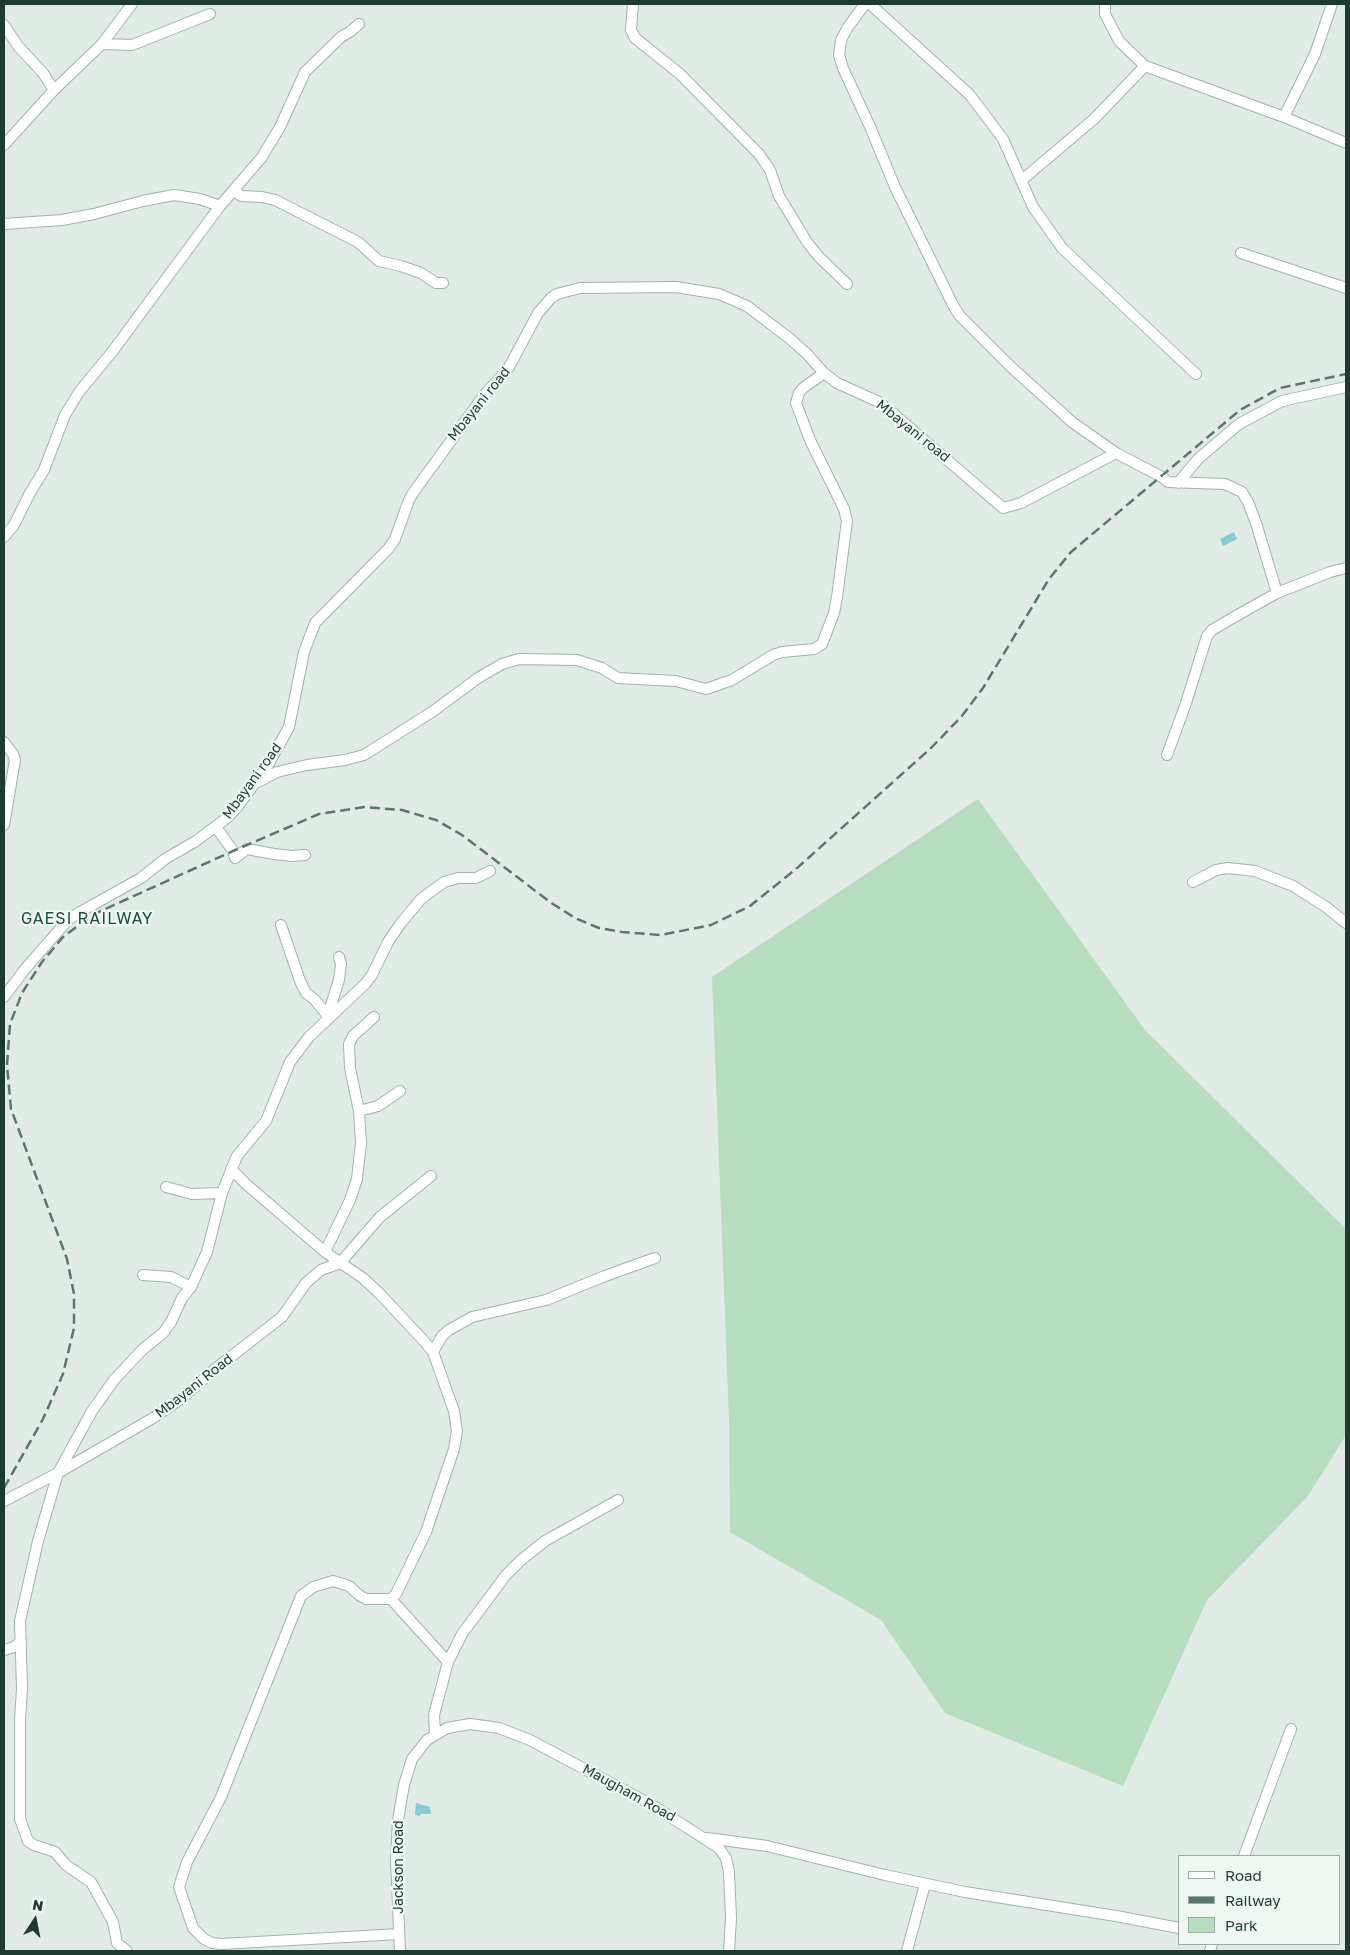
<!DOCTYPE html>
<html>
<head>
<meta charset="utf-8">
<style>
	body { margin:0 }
	#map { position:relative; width:1350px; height:1955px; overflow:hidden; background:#dfebe4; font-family:"Golos Text",sans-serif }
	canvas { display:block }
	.frame { position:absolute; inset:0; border:5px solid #1f3b31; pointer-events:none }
	.legend { position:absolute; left:1178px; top:1855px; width:162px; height:90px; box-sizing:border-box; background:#eff7f3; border:1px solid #9caca5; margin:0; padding:6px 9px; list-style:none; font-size:15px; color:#1f3b31 }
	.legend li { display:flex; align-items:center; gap:10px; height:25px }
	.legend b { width:25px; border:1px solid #9caca5 }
	.north { position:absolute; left:10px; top:1895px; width:50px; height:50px; -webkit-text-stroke:4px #eff7f3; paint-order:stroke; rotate:11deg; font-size:14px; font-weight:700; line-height:20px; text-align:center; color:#1f3b31 }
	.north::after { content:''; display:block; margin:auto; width:18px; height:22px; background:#1f3b31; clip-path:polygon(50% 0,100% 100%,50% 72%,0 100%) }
</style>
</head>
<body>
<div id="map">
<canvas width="1350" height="1955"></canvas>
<div class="frame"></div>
<ul class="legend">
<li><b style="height:6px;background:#fff"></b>Road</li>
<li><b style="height:6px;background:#59776d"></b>Railway</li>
<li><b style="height:14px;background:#b6ddbe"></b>Park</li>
</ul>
<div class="north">N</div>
</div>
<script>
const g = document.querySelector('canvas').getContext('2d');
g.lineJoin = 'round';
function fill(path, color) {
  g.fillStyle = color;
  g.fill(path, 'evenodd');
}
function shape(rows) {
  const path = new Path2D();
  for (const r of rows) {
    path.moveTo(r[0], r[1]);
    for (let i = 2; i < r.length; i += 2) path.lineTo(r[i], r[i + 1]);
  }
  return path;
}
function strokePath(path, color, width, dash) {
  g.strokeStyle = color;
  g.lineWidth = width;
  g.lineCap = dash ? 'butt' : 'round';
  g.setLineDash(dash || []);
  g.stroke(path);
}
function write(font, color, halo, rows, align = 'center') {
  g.font = font + ' "Golos Text",sans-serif';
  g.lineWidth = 4.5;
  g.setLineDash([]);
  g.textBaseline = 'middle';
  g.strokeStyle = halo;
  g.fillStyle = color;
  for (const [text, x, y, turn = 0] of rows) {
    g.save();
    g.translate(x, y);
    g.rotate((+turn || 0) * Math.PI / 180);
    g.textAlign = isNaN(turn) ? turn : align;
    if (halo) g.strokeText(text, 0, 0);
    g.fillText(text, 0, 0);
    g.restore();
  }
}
fill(shape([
	[978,799,1145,1030,1346,1229,1346,1435,1308,1496,1207,1600,1123,1786,945,1713,881,1620,730,1532,729,1419,712,977]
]), '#b6ddbe');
fill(shape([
	[1234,532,1237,539,1223,546,1220,539],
	[416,1803,430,1807,431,1814,421,1814,420,1816,415,1815]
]), '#84cdd3');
const street = shape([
	[633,4,631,30,635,38,680,74,759,154,770,170,779,196,807,242,819,257,847,284],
	[865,4,848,27,841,40,839,55,843,68,871,129,895,187,954,307,960,316,1010,366,1072,422,1116,453,1162,477,1168,482,1225,484,1242,492,1248,502,1256,523,1277,593],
	[870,4,970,95,1003,139,1033,207,1062,248,1196,374],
	[1105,4,1105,14,1119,41,1145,66,1284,117,1346,143],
	[4,25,18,46,43,73,54,90],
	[102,44,132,45,210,14],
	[1284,117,1315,54,1332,4],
	[4,145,54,90,102,44,132,4],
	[1022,180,1094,119,1145,66],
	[234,190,241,196,262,197,275,200,358,242,379,261,401,266,421,273,436,283,443,283],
	[4,224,62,220,94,214,143,201,174,195,200,199,220,206],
	[1241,253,1346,288],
	[1178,483,1198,459,1239,424,1282,401,1346,387],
	[4,537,14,525,30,493,44,470,65,415,79,392,112,352,220,206,262,157,280,127,305,72,341,37,351,31,359,24],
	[4,742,13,754,15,760,4,825],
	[1167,755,1185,706,1207,636,1212,630,1236,616,1277,593,1330,572,1346,568],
	[256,783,277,772,307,765,345,760,364,755,432,712,478,678,502,664,519,659,577,660,602,668,618,678,676,681,706,689,732,680,773,655,782,652,814,649,822,644,834,613,837,597,847,521,844,509,810,440,796,403,799,393,803,388,824,373],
	[216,827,233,851,235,858,247,849,274,854,292,856,305,855],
	[1193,882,1216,870,1228,868,1255,871,1293,886,1326,907,1346,923],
	[281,925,300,981,306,993,314,999,328,1016],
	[4,997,25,969,68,920,80,912,141,878,165,859,196,841,227,818,238,806,268,765,289,727,304,652,315,623,389,548,395,539,409,500,413,493,485,394,508,369,538,313,551,298,557,294,580,288,676,287,719,294,747,306,789,338,807,354,824,373,837,383,879,402,888,409,1003,508,1021,503,1116,453],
	[326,1021,339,980,341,964,339,957],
	[359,1111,378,1106,400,1091],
	[231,1169,246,1184,325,1252,364,1279,380,1294,423,1340,433,1352,454,1411,457,1431,454,1449,426,1532,396,1594,391,1599,366,1599,359,1595,349,1586,333,1581,313,1587,301,1596,221,1797,187,1862,179,1887,193,1928,204,1939,212,1943,221,1944,399,1934],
	[166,1187,192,1194,222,1193],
	[325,1252,350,1200,357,1179,361,1143,359,1111,350,1068,349,1044,353,1036,374,1017],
	[143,1275,171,1277,191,1287],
	[433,1352,442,1336,449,1330,472,1317,546,1300,605,1276,655,1258],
	[4,1501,58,1473,153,1418,182,1398,215,1369,282,1317,306,1283,321,1270,340,1263,380,1217,431,1176],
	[391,1599,448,1662],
	[4,1650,14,1647,21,1641],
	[435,1734,434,1715,448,1662,462,1634,506,1575,520,1561,545,1541,618,1500],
	[707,1838,767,1846,885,1875,965,1892,1116,1916,1179,1928],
	[1244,1856,1291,1729],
	[127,1951,117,1943,113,1922,91,1882,66,1865,55,1852,34,1845,28,1841,20,1819,20,1720,22,1689,20,1621,38,1541,58,1473,92,1411,114,1380,142,1350,163,1333,171,1322,182,1298,191,1287,207,1252,222,1193,237,1156,266,1121,290,1062,309,1037,365,984,372,975,388,942,401,923,421,899,444,882,458,878,476,878,490,871],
	[400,1951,396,1861,398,1820,404,1785,412,1759,427,1740,447,1728,470,1724,499,1728,530,1740,652,1805,719,1848,726,1858,729,1872,731,1918,729,1951],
	[907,1951,925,1884],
	[1210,1951,1212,1944]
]);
strokePath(street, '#a2b3ab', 12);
strokePath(street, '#fff', 10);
strokePath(shape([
	[4,1488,43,1419,63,1374,74,1328,74,1294,67,1259,11,1109,7,1065,10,1024,22,993,42,962,63,937,92,915,233,851,319,814,364,807,402,810,436,820,462,835,550,902,575,918,599,928,622,932,661,935,711,925,750,906,796,869,931,748,961,717,983,688,1049,579,1071,552,1240,410,1280,388,1346,374]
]), '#59776d', 2.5, [10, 5]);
write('14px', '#1f3b31', '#eff7f3', [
	["Mbayani road",479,404,-51],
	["Mbayani road",913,431,39],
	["Mbayani road",252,781,-54],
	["Mbayani Road",194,1386,-38],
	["Maugham Road",629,1793,29],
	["Jackson Road",399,1867,-90]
]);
g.letterSpacing = '1px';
write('16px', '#1b4e3d', '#eff7f3', [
	["GAESI RAILWAY",87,919]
]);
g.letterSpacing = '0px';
</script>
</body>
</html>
